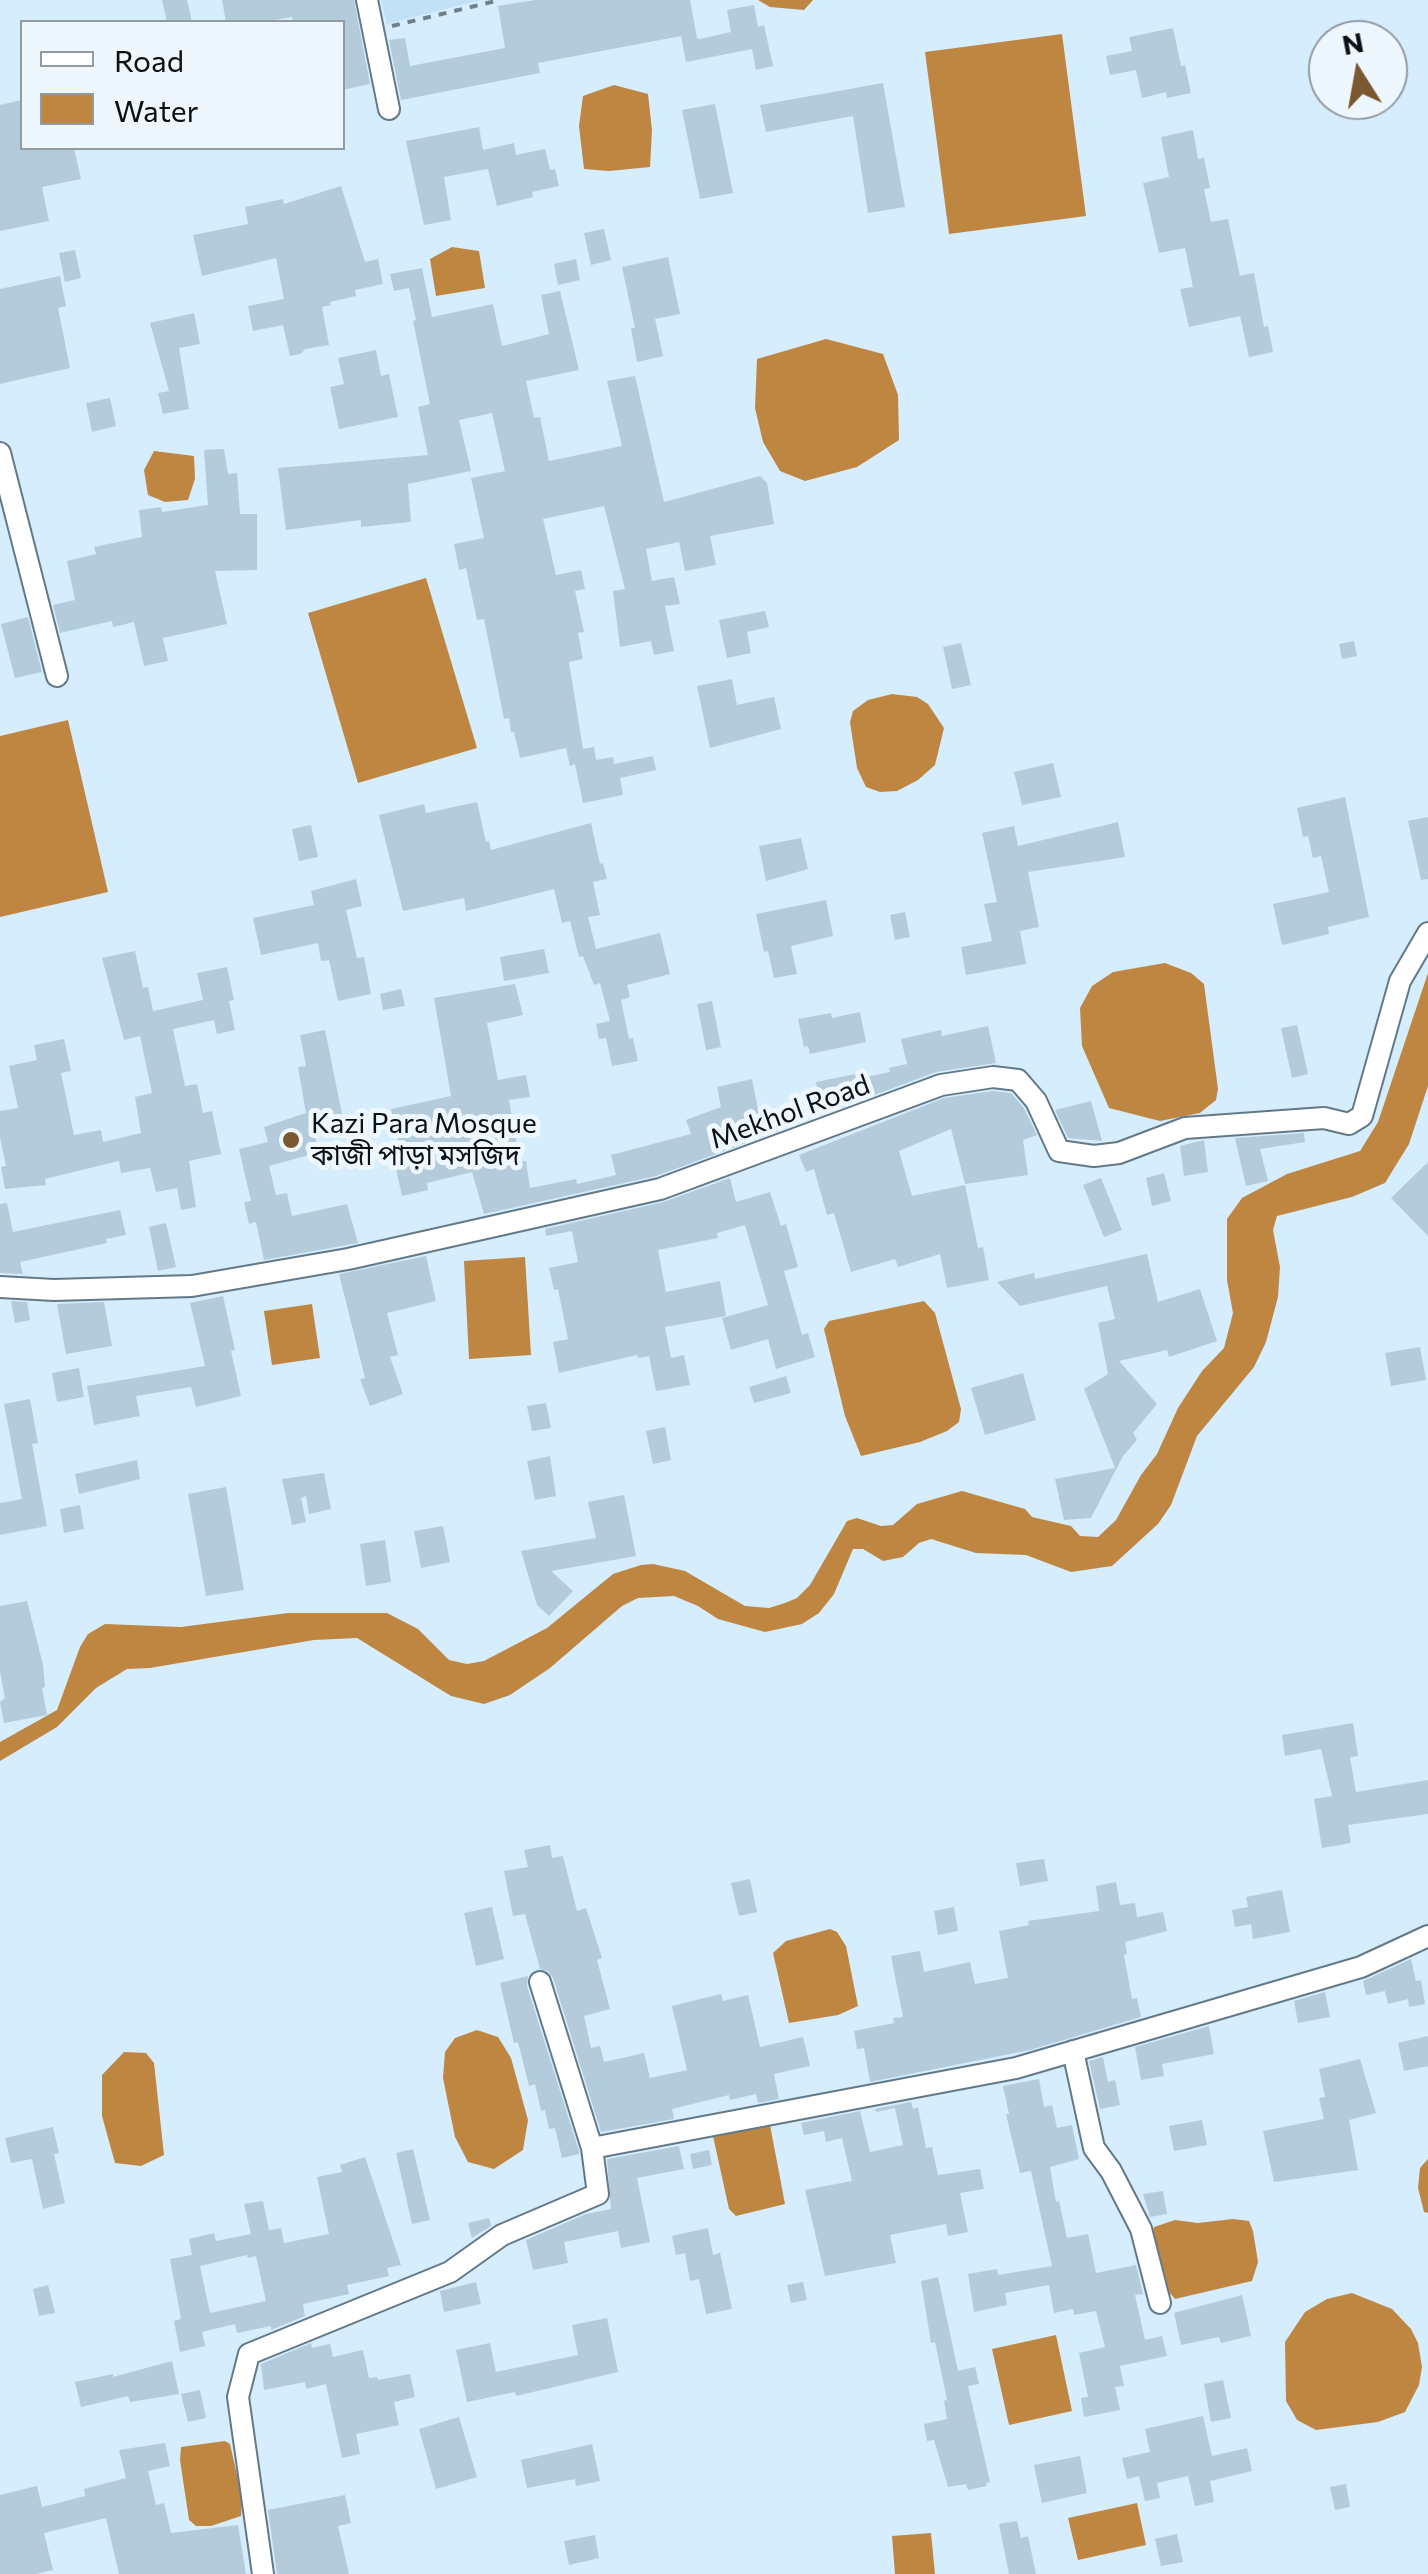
<!DOCTYPE html>
<html>
<head>
<meta charset="utf-8">
<style>
	body { margin:0 }
	#map { position:relative; width:1428px; height:2574px; overflow:hidden; background:#d5edfd; font-family:Commissioner,sans-serif }
	canvas { display:block }
	.legend { position:absolute; left:20px; top:20px; width:325px; height:130px; box-sizing:border-box; background:#eef7fe; border:2px solid #929ba2; margin:0; padding:12px 18px; list-style:none; font-size:30px; color:#091117 }
	.legend li { display:flex; align-items:center; gap:20px; height:50px }
	.legend b { width:50px; border:2px solid #929ba2 }
	.north { position:absolute; left:1308px; top:20px; width:100px; height:100px; box-sizing:border-box; background:#eef7fe; border:2px solid #929ba2; border-radius:50%; rotate:349deg; font-size:28px; font-weight:700; line-height:40px; text-align:center; color:#091117 }
	.north::after { content:''; display:block; margin:auto; width:35px; height:45px; background:#7a5830; clip-path:polygon(50% 0,100% 100%,50% 72%,0 100%) }
</style>
</head>
<body>
<div id="map">
<canvas width="1428" height="2574"></canvas>
<ul class="legend">
<li><b style="height:12px;background:#fff"></b>Road</li>
<li><b style="height:28px;background:#bf8642"></b>Water</li>
</ul>
<div class="north">N</div>
</div>
<script>
const g = document.querySelector('canvas').getContext('2d');
g.lineJoin = 'round';
function fill(path, color) {
  g.fillStyle = color;
  g.fill(path, 'evenodd');
}
function shape(rows) {
  const path = new Path2D();
  for (const r of rows) {
    path.moveTo(r[0], r[1]);
    for (let i = 2; i < r.length; i += 2) path.lineTo(r[i], r[i + 1]);
  }
  return path;
}
function strokePath(path, color, width, dash) {
  g.strokeStyle = color;
  g.lineWidth = width;
  g.lineCap = dash ? 'butt' : 'round';
  g.setLineDash(dash || []);
  g.stroke(path);
}
function write(font, color, halo, rows, align = 'center') {
  g.font = font + ' Commissioner,"Noto Sans Bengali",sans-serif';
  g.lineWidth = 10;
  g.setLineDash([]);
  g.textBaseline = 'middle';
  g.strokeStyle = halo;
  g.fillStyle = color;
  for (const [text, x, y, turn = 0] of rows) {
    g.save();
    g.translate(x, y);
    g.rotate((+turn || 0) * Math.PI / 180);
    g.textAlign = isNaN(turn) ? turn : align;
    if (halo) g.strokeText(text, 0, 0);
    g.fillText(text, 0, 0);
    g.restore();
  }
}
fill(shape([
	[381,0,481,0,387,24]
]), '#c2e1f6');
fill(shape([
	[758,0,813,0,804,10,770,7],
	[1062,34,1086,216,949,234,925,52],
	[614,85,648,94,652,130,650,167,609,171,584,169,579,126,583,96],
	[452,247,479,251,485,288,436,296,430,259],
	[826,339,883,354,898,395,899,440,857,467,805,481,780,471,763,442,755,408,757,359],
	[154,451,194,456,195,479,188,500,165,502,148,495,144,470],
	[426,578,477,748,358,783,308,613],
	[892,694,917,697,928,704,944,728,935,765,918,780,897,791,880,792,866,787,857,768,850,722,853,711,868,700],
	[68,720,108,892,0,917,0,736],
	[1165,963,1191,973,1204,984,1218,1089,1216,1100,1200,1113,1160,1121,1109,1108,1082,1046,1080,1008,1092,986,1113,972],
	[1428,973,1428,1086,1409,1144,1385,1183,1352,1197,1277,1216,1273,1230,1280,1267,1278,1297,1266,1342,1254,1367,1197,1436,1171,1505,1158,1524,1112,1566,1071,1572,1026,1555,976,1553,931,1539,919,1543,903,1557,883,1561,863,1549,853,1549,834,1594,819,1613,802,1624,765,1632,718,1619,698,1606,674,1596,638,1598,622,1606,550,1668,510,1695,484,1704,451,1696,357,1638,314,1640,150,1668,127,1669,96,1688,57,1727,0,1761,0,1742,57,1710,80,1647,88,1634,105,1624,181,1627,288,1613,387,1613,418,1629,449,1660,467,1664,484,1661,547,1628,613,1574,641,1565,653,1564,685,1571,745,1606,769,1608,785,1603,797,1598,810,1585,847,1521,857,1518,881,1526,893,1525,917,1504,962,1491,1025,1509,1032,1517,1071,1526,1080,1536,1098,1537,1116,1520,1141,1475,1157,1454,1178,1408,1202,1371,1224,1348,1233,1313,1227,1280,1227,1219,1242,1198,1287,1174,1360,1151,1378,1122],
	[525,1257,531,1355,469,1359,464,1261],
	[924,1301,935,1313,961,1409,959,1422,947,1431,920,1442,861,1456,845,1416,824,1329,829,1321],
	[312,1304,320,1358,272,1365,264,1311],
	[830,1929,837,1932,846,1946,858,2006,838,2015,789,2023,773,1953,786,1941],
	[477,2030,498,2037,511,2058,528,2120,523,2150,494,2169,468,2162,455,2137,443,2078,445,2052,455,2038],
	[124,2052,146,2053,154,2063,164,2155,141,2166,115,2163,102,2116,102,2075],
	[770,2125,785,2204,736,2216,729,2209,713,2136],
	[1428,2159,1428,2213,1424,2212,1418,2188,1420,2168],
	[1233,2219,1249,2221,1253,2231,1258,2262,1252,2281,1175,2299,1163,2285,1151,2237,1154,2227,1175,2220,1198,2223],
	[1352,2293,1392,2309,1411,2329,1418,2343,1422,2367,1419,2385,1405,2412,1378,2422,1316,2430,1297,2420,1286,2401,1285,2342,1305,2312,1327,2299],
	[1056,2335,1072,2411,1009,2425,992,2349],
	[225,2441,230,2444,242,2498,241,2516,211,2526,196,2526,189,2520,180,2460,181,2447],
	[1137,2503,1146,2545,1078,2560,1068,2518],
	[931,2533,935,2574,895,2574,892,2536]
]), '#bf8642');
fill(shape([
	[162,0,187,0,192,22,167,22],
	[222,0,354,0,370,84,342,90,342,22,293,22,292,17,263,22,226,22],
	[535,0,690,0,697,38,700,39,731,32,727,10,754,5,758,27,764,25,773,66,756,70,752,49,686,62,681,36,538,63,540,73,401,100,389,40,405,38,410,66,505,48,498,6],
	[1173,28,1181,66,1185,65,1191,93,1167,98,1166,92,1142,98,1136,70,1110,75,1106,56,1132,51,1129,37],
	[883,83,905,207,868,213,853,116,766,132,760,105],
	[22,100,22,148,74,148,81,179,42,187,49,221,0,231,0,105],
	[715,104,733,193,700,199,682,110],
	[479,127,483,150,514,143,516,155,545,149,550,170,555,169,559,186,532,192,533,197,497,206,488,169,444,177,451,220,424,225,406,141],
	[1193,130,1198,159,1204,158,1210,188,1204,189,1211,222,1228,219,1240,276,1254,273,1264,327,1268,326,1273,352,1249,357,1240,316,1189,327,1180,289,1193,287,1185,248,1159,253,1143,183,1169,177,1161,137],
	[341,186,365,262,378,259,383,284,355,290,356,296,330,302,331,305,322,307,329,345,305,349,301,354,290,356,283,325,253,331,248,306,284,299,276,258,202,276,193,235,248,224,245,207,283,199,284,204],
	[604,229,611,260,591,265,584,233],
	[75,250,81,278,65,282,59,253],
	[668,257,680,314,655,319,663,356,637,362,631,328,635,328,622,267],
	[576,259,580,280,558,285,554,264],
	[422,268,432,317,493,304,502,346,549,334,541,295,560,291,579,370,526,381,534,418,540,417,549,461,622,446,607,381,635,376,664,502,760,476,767,483,774,524,710,536,716,565,685,571,679,542,646,549,652,581,674,577,680,604,665,606,674,651,654,655,651,641,620,647,613,591,625,589,604,506,543,519,556,575,581,570,585,589,575,591,584,632,578,633,583,659,569,662,583,749,594,747,596,760,613,757,614,764,653,756,656,770,620,778,623,795,583,803,575,764,570,766,566,748,520,758,514,732,511,732,509,718,504,719,484,619,477,620,466,568,459,570,454,544,484,538,471,478,505,471,492,413,459,420,471,471,408,484,411,522,361,527,361,520,286,530,278,468,428,455,418,407,430,404,413,321,416,320,409,288,394,291,390,274],
	[60,276,66,306,58,308,70,368,0,384,0,289],
	[194,313,200,344,179,348,189,409,163,414,158,393,169,391,150,323],
	[376,350,381,376,389,374,398,417,339,429,330,387,344,384,338,358],
	[110,398,116,426,92,432,86,403],
	[224,449,228,474,237,473,240,514,257,514,257,570,215,571,227,624,163,638,168,661,144,666,134,622,113,627,112,621,60,633,53,605,75,600,67,561,96,554,94,547,142,537,139,510,161,507,162,512,208,505,204,450],
	[765,611,769,627,747,632,751,653,727,658,719,620],
	[28,617,42,672,15,678,1,624],
	[1354,641,1357,656,1342,659,1339,644],
	[961,643,971,685,952,689,943,647],
	[732,679,737,705,774,697,781,729,710,748,697,686],
	[1053,763,1061,797,1022,805,1014,772],
	[1345,797,1369,917,1328,927,1329,934,1282,945,1273,904,1329,892,1321,856,1313,858,1308,836,1303,837,1297,808],
	[477,802,486,842,489,841,491,850,591,823,600,864,603,863,607,879,593,882,600,915,588,917,596,949,660,933,670,974,627,985,630,997,621,1000,629,1039,633,1038,638,1061,612,1066,606,1038,599,1039,596,1024,610,1021,600,983,594,985,583,956,579,957,570,921,562,923,554,889,466,911,464,898,403,911,379,815,424,804,426,813],
	[1428,817,1428,879,1421,880,1408,821],
	[1118,822,1125,857,1028,872,1039,927,1020,931,1026,964,966,975,961,947,992,941,984,904,997,902,982,833,1014,826,1018,846],
	[311,825,318,857,299,861,292,829],
	[801,838,808,869,766,881,759,846],
	[356,879,362,906,346,910,357,958,364,957,371,994,338,1001,329,960,321,961,318,943,261,955,253,918,314,905,311,891],
	[826,900,833,936,791,946,797,974,774,978,768,951,764,952,756,914],
	[905,912,910,937,895,940,890,915],
	[544,949,549,973,504,981,500,957],
	[135,951,143,988,148,987,153,1011,203,1000,197,973,227,967,234,1000,229,1001,235,1030,217,1034,214,1020,173,1029,185,1086,197,1084,203,1113,212,1111,221,1154,189,1161,196,1207,181,1210,177,1188,156,1192,150,1168,121,1173,119,1161,45,1179,46,1185,5,1189,1,1167,6,1166,0,1137,0,1111,18,1108,9,1066,37,1060,34,1045,64,1039,71,1071,61,1073,74,1135,101,1130,103,1142,141,1133,135,1097,152,1093,140,1036,124,1040,102,958],
	[515,984,523,1015,487,1023,498,1080,526,1075,530,1097,509,1100,520,1162,526,1161,530,1188,576,1179,577,1184,616,1175,611,1155,691,1134,686,1120,721,1107,717,1087,752,1079,760,1120,781,1116,784,1129,656,1176,484,1214,472,1172,427,1183,428,1190,402,1196,393,1155,401,1153,391,1109,451,1096,434,998],
	[401,989,405,1006,383,1010,380,994],
	[712,1001,721,1047,706,1050,697,1004],
	[860,1012,866,1042,810,1054,808,1046,804,1047,798,1019,831,1013,832,1018],
	[1297,1025,1308,1074,1292,1078,1281,1028],
	[988,1026,996,1063,936,1072,823,1114,816,1082,855,1074,856,1079,890,1072,889,1068,907,1064,901,1039,941,1030,942,1036],
	[325,1030,342,1114,309,1121,320,1152,269,1166,276,1195,287,1193,292,1216,347,1204,358,1243,264,1260,256,1222,249,1224,244,1202,251,1201,239,1149,268,1142,264,1127,306,1113,298,1067,306,1066,300,1035],
	[993,1091,1011,1093,1024,1108,1037,1135,1023,1140,1028,1175,965,1184,951,1129,899,1151,912,1196,965,1185,978,1248,983,1247,989,1280,947,1288,940,1254,898,1267,895,1259,851,1272,834,1213,827,1215,814,1169,806,1172,799,1155,944,1098],
	[1091,1101,1102,1141,1068,1138,1055,1110],
	[1304,1133,1305,1142,1260,1149,1268,1181,1246,1186,1235,1138],
	[1204,1140,1208,1172,1184,1176,1180,1146],
	[1428,1162,1428,1236,1391,1198],
	[1164,1173,1171,1201,1152,1206,1146,1178],
	[730,1178,736,1202,770,1192,781,1226,786,1224,798,1267,784,1271,802,1335,808,1333,815,1357,776,1369,768,1339,731,1350,722,1318,768,1305,745,1225,717,1233,718,1238,658,1250,666,1292,720,1281,726,1316,665,1327,671,1358,684,1355,690,1385,656,1391,649,1356,638,1358,637,1355,559,1373,553,1342,568,1339,558,1289,554,1290,549,1268,578,1262,572,1231,546,1236,545,1229,663,1202],
	[1101,1178,1122,1230,1104,1237,1083,1185],
	[7,1203,13,1232,120,1210,126,1235,106,1239,107,1243,20,1262,23,1274,0,1273,0,1204],
	[166,1223,176,1267,158,1271,149,1227],
	[1147,1254,1158,1302,1200,1289,1217,1341,1169,1357,1167,1350,1119,1361,1157,1404,1133,1433,1137,1440,1123,1456,1091,1518,1064,1520,1055,1479,1115,1468,1084,1389,1108,1374,1098,1323,1115,1319,1107,1286,1020,1306,997,1282,1034,1273,1035,1279],
	[426,1256,436,1301,387,1313,398,1355,390,1357,403,1394,370,1406,360,1379,365,1378,339,1274],
	[223,1296,235,1350,231,1351,241,1396,196,1407,191,1387,136,1396,140,1416,94,1425,87,1386,205,1366,190,1303],
	[11,1301,27,1302,30,1320,15,1323],
	[104,1302,112,1346,66,1354,57,1304],
	[1420,1347,1426,1380,1391,1386,1385,1353],
	[79,1368,84,1397,57,1402,52,1373],
	[1023,1373,1036,1420,985,1435,971,1388],
	[786,1376,791,1393,754,1403,749,1387],
	[30,1399,38,1443,32,1444,47,1526,0,1535,0,1503,22,1499,4,1404],
	[546,1403,551,1428,532,1431,527,1406],
	[665,1427,671,1460,653,1464,646,1431],
	[550,1456,556,1496,535,1500,527,1461],
	[137,1460,140,1479,79,1494,75,1474],
	[324,1473,331,1509,309,1514,306,1496,301,1498,306,1522,292,1525,282,1479],
	[226,1487,244,1590,206,1596,188,1494],
	[624,1495,636,1556,551,1571,573,1591,549,1616,537,1605,521,1551,596,1538,588,1502],
	[80,1505,84,1529,64,1533,60,1509],
	[443,1526,450,1562,421,1568,414,1531],
	[385,1540,391,1582,366,1586,360,1544],
	[27,1601,43,1665,45,1687,42,1688,47,1715,4,1723,0,1702,5,1698,0,1672,0,1606],
	[1353,1723,1358,1756,1350,1757,1356,1792,1428,1780,1428,1814,1348,1825,1351,1843,1322,1848,1314,1799,1332,1796,1321,1749,1285,1756,1282,1735],
	[550,1845,552,1858,563,1856,577,1911,586,1908,602,1958,597,1960,610,2009,584,2016,591,2048,600,2046,604,2062,644,2053,650,2078,687,2070,672,2006,721,1994,723,2001,748,1995,760,2047,803,2037,810,2066,774,2074,779,2099,758,2103,756,2094,730,2100,729,2095,672,2109,674,2119,601,2132,553,1978,548,1971,540,1969,525,1914,513,1916,504,1871,528,1867,524,1850],
	[1044,1859,1048,1881,1020,1886,1016,1863],
	[750,1879,757,1912,739,1916,731,1883],
	[1116,1882,1120,1905,1135,1903,1137,1917,1163,1912,1167,1931,1125,1942,1127,1954,1124,1955,1132,1999,1137,1998,1141,2017,1030,2050,870,2082,864,2048,857,2049,854,2031,894,2023,893,2018,903,2017,891,1956,920,1951,924,1972,970,1962,975,1984,1008,1978,999,1931,1029,1925,1028,1921,1099,1911,1096,1886],
	[1282,1890,1290,1932,1253,1939,1251,1924,1235,1927,1232,1910,1248,1907,1246,1897],
	[492,1907,504,1959,476,1966,464,1913],
	[954,1907,958,1931,938,1935,934,1911],
	[1411,1959,1416,1981,1421,1980,1425,2004,1409,2007,1408,1999,1388,2004,1385,1991,1366,1995,1363,1981],
	[528,1976,527,1986,579,2151,579,2154,562,2158,555,2128,549,2129,545,2110,541,2111,535,2084,529,2086,518,2042,514,2043,500,1983],
	[1325,1992,1330,2017,1298,2023,1294,2001],
	[1209,2026,1214,2054,1162,2064,1164,2076,1141,2080,1135,2047],
	[1428,2036,1428,2066,1404,2071,1398,2043],
	[1103,2057,1108,2082,1115,2080,1120,2105,1100,2109,1089,2061],
	[1360,2059,1376,2113,1349,2120,1358,2170,1274,2182,1263,2131,1324,2119,1319,2098,1325,2097,1319,2069],
	[1039,2079,1044,2107,1052,2105,1057,2128,1072,2125,1079,2159,1050,2167,1056,2202,1059,2201,1067,2238,1088,2234,1096,2273,1136,2265,1143,2294,1135,2295,1145,2340,1162,2336,1167,2356,1120,2366,1124,2386,1115,2387,1120,2410,1084,2417,1081,2398,1088,2397,1079,2353,1105,2347,1096,2311,1074,2315,1073,2309,1054,2313,1049,2285,1005,2293,1007,2305,974,2312,968,2274,997,2269,998,2275,1052,2266,1031,2171,1020,2173,1006,2114,1009,2114,1003,2086],
	[911,2102,913,2109,918,2107,926,2148,932,2147,938,2175,980,2169,984,2189,960,2193,968,2232,948,2236,946,2224,890,2235,896,2263,825,2276,805,2190,852,2181,842,2138,826,2142,824,2131,804,2135,801,2123,860,2111,870,2152,903,2145,895,2108,876,2112,875,2109],
	[1202,2120,1207,2145,1174,2151,1169,2126],
	[53,2127,59,2153,54,2154,65,2203,43,2209,32,2159,11,2163,5,2138],
	[679,2146,684,2169,637,2178,650,2242,621,2248,618,2231,564,2242,568,2263,533,2270,526,2240,586,2214,611,2209,607,2159],
	[413,2149,430,2220,412,2224,396,2153],
	[709,2150,712,2165,693,2169,690,2154],
	[365,2157,401,2265,387,2268,389,2276,347,2285,349,2294,303,2304,305,2316,271,2330,271,2326,237,2333,235,2324,202,2332,205,2346,180,2352,174,2321,181,2319,170,2259,192,2255,189,2239,214,2233,216,2241,251,2234,244,2204,263,2201,269,2230,281,2228,284,2243,329,2234,317,2177,342,2172,340,2165],
	[247,2255,248,2258,256,2256,266,2301,210,2313,200,2266],
	[1163,2191,1167,2214,1150,2217,1143,2194],
	[489,2218,491,2226,472,2238,468,2223],
	[708,2228,713,2255,720,2253,732,2309,706,2314,699,2279,690,2281,685,2253,676,2255,672,2236],
	[938,2277,958,2371,975,2367,979,2384,968,2386,990,2482,986,2483,987,2486,968,2490,966,2484,948,2487,934,2440,927,2441,924,2424,947,2419,944,2401,947,2400,935,2342,931,2343,921,2281],
	[476,2282,481,2304,444,2312,440,2291],
	[803,2282,807,2300,791,2303,787,2285],
	[48,2285,55,2313,39,2316,33,2289],
	[1242,2295,1251,2336,1221,2343,1219,2337,1181,2345,1174,2313],
	[607,2318,618,2372,516,2396,515,2392,467,2402,456,2350,490,2343,496,2372,578,2355,572,2325],
	[311,2343,312,2348,330,2344,333,2357,363,2350,369,2378,377,2377,378,2380,410,2374,415,2397,394,2402,399,2425,356,2434,360,2454,342,2458,326,2384,306,2389,305,2382,264,2390,261,2364],
	[172,2361,179,2394,130,2402,128,2396,81,2407,75,2382,113,2374,113,2377],
	[1223,2380,1231,2418,1211,2422,1204,2384],
	[200,2390,206,2418,188,2422,181,2394],
	[1203,2416,1212,2456,1247,2448,1252,2471,1210,2481,1214,2502,1195,2506,1188,2476,1157,2483,1160,2498,1145,2501,1139,2476,1127,2479,1122,2458,1150,2452,1145,2429],
	[459,2417,477,2477,436,2489,419,2429],
	[165,2443,170,2466,148,2471,156,2505,164,2503,171,2533,238,2525,246,2574,119,2574,106,2518,44,2533,53,2570,36,2574,0,2574,0,2495,37,2486,42,2507,85,2496,84,2489,126,2478,119,2450],
	[592,2444,600,2481,576,2486,575,2479,527,2488,521,2460],
	[1080,2456,1087,2493,1042,2503,1034,2465],
	[1346,2484,1350,2507,1335,2510,1330,2487],
	[345,2495,351,2523,338,2526,349,2574,277,2574,268,2510],
	[1017,2521,1021,2538,1028,2536,1036,2574,1009,2574,999,2524],
	[1177,2534,1183,2562,1161,2566,1155,2539],
	[595,2535,599,2558,569,2565,564,2541]
]), '#b4cbdb');
const minor = shape([
	[367,0,389,109],
	[0,453,57,676],
	[0,1287,54,1290,192,1286,348,1259,660,1189,941,1085,993,1077,1018,1080,1036,1101,1059,1151,1094,1156,1119,1153,1185,1128,1324,1118,1349,1124,1362,1116,1400,981,1428,933],
	[540,1982,592,2148,1016,2068,1361,1967,1428,1936],
	[1073,2051,1094,2148,1111,2171,1141,2229,1160,2303],
	[263,2574,238,2397,249,2354,450,2272,502,2235,598,2194,592,2148]
]);
strokePath(minor, '#647987', 24);
strokePath(shape([
	[392,26,500,0]
]), '#70808b', 4, [8, 8]);
strokePath(minor, '#fff', 20);
for (const [x, y, r, color] of [
	[291,1140,10,"#7a5830"]
]) {
  const dot = new Path2D();
  dot.arc(x, y, r, 0, 2 * Math.PI);
  g.fillStyle = color;
  g.fill(dot);
  strokePath(dot, '#eef7fe', 4);
}
write('28px', '#091117', '#eef7fe', [
	["Mekhol Road",790,1112,-20]
]);
write('28px', '#091117', '#eef7fe', [
	["Kazi Para Mosque",311,1124],
	["কাজী পাড়া মসজিদ",311,1156]
], 'left');
</script>
</body>
</html>
